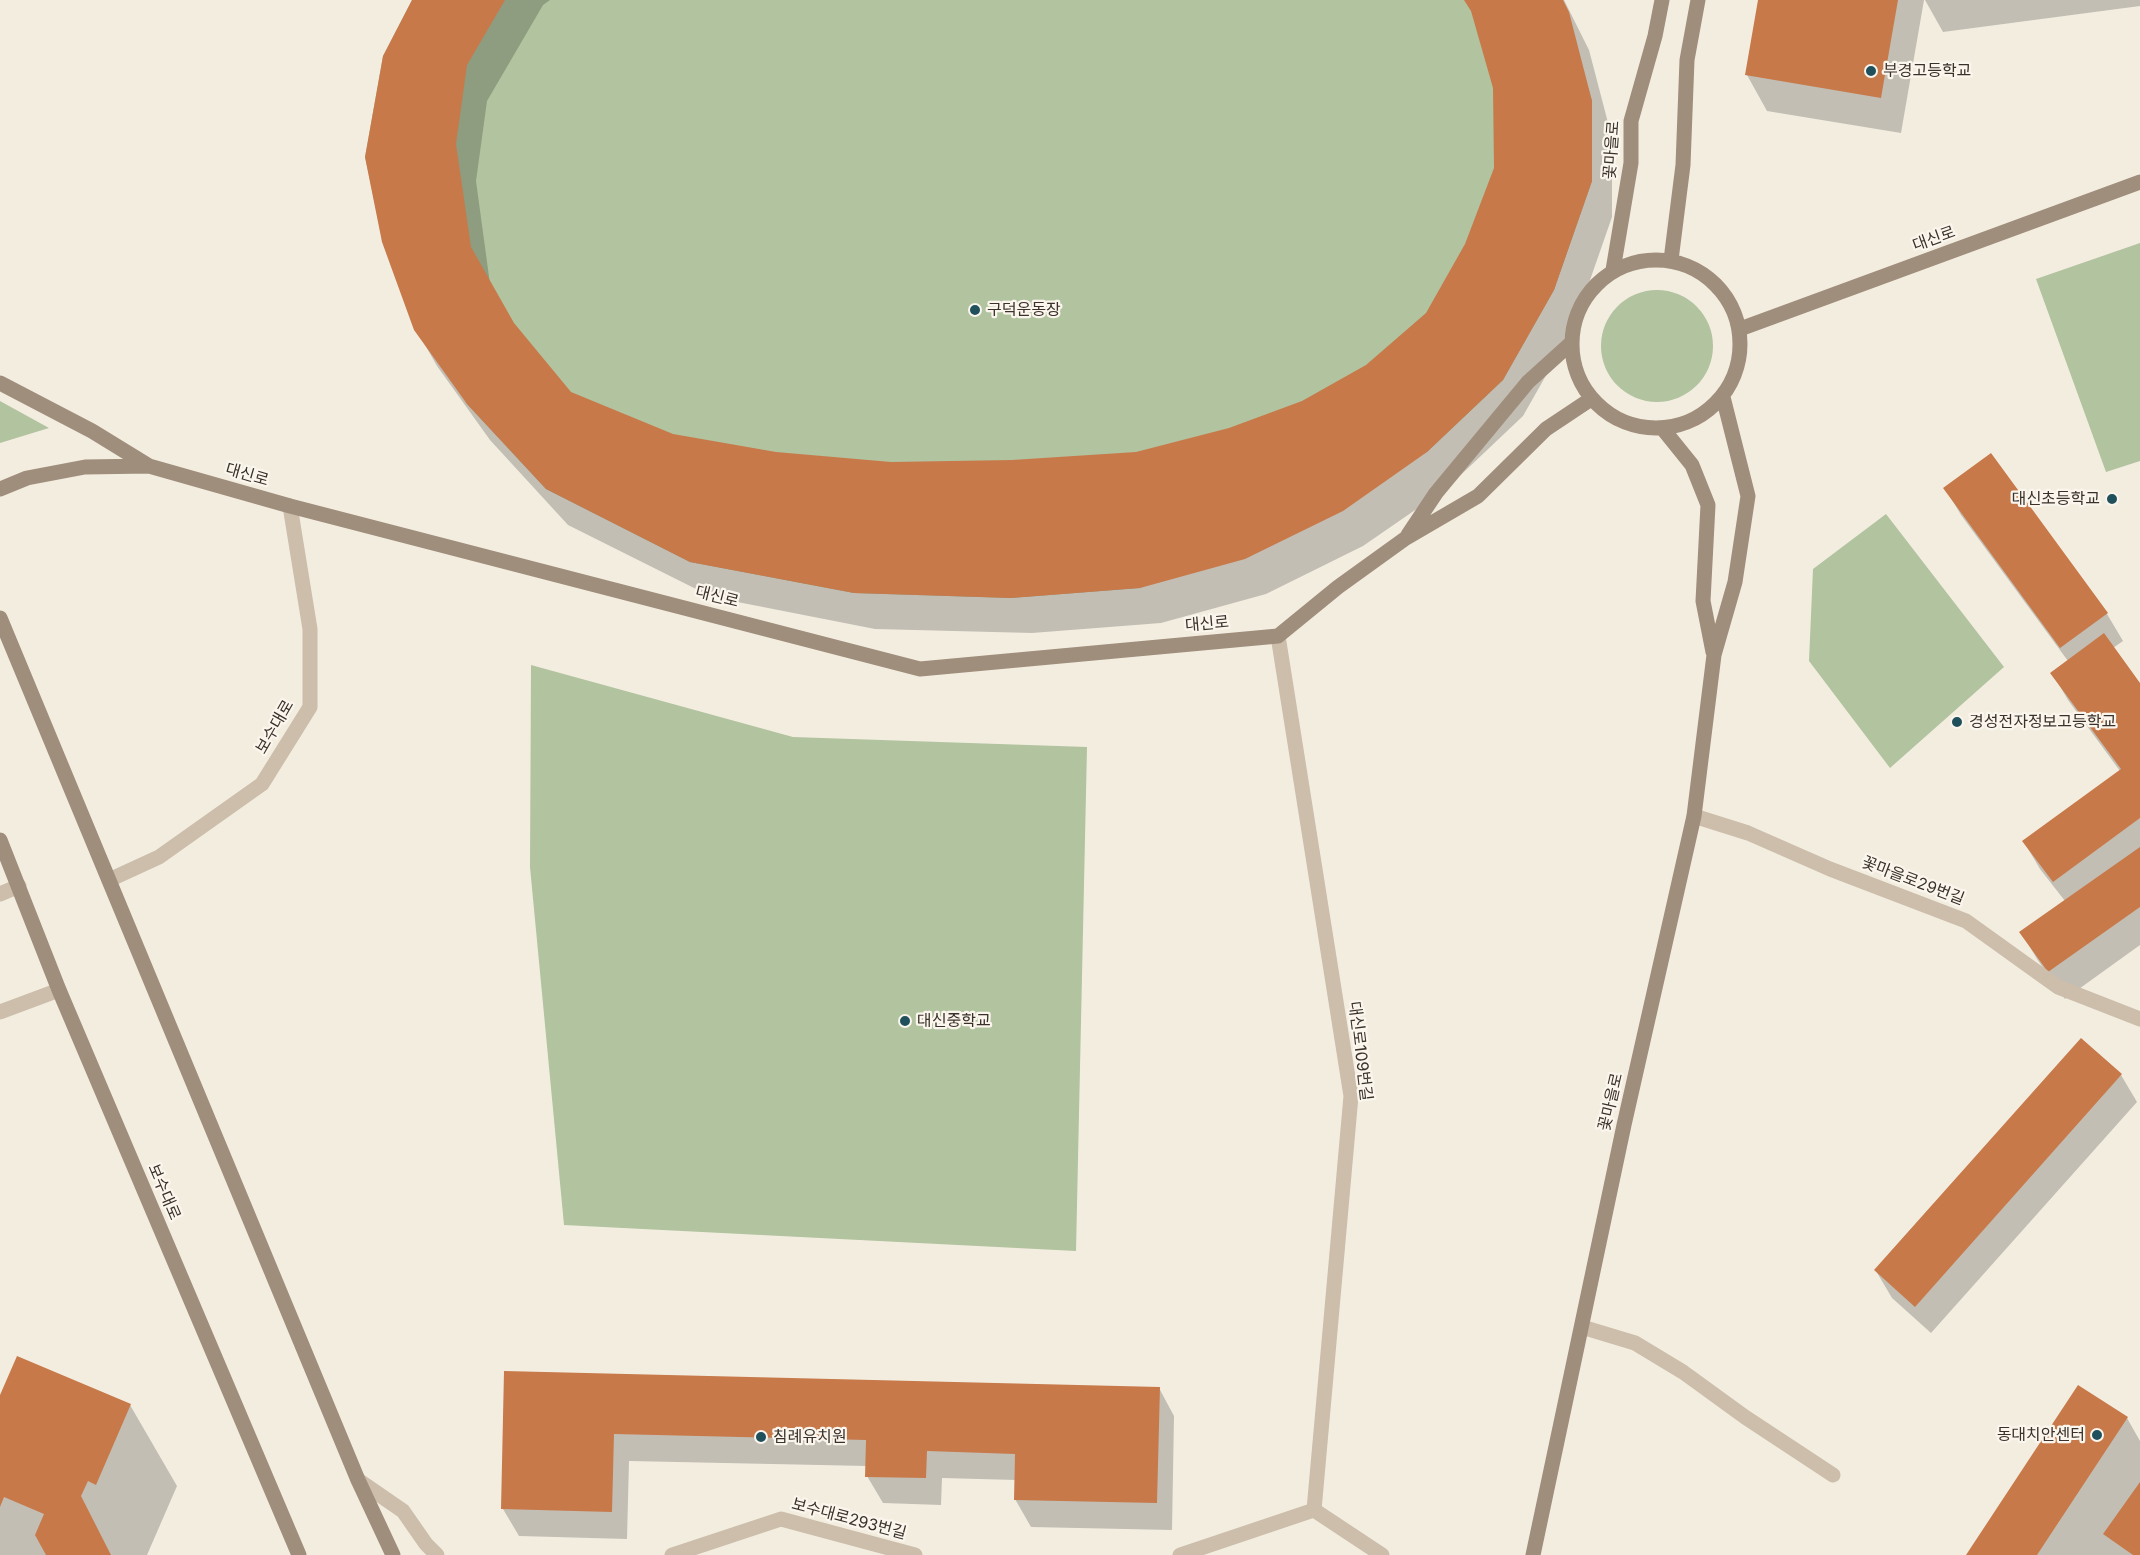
<!DOCTYPE html>
<html>
<head>
<meta charset="utf-8">
<style>
	body { margin:0 }
	canvas { display:block; background:#f3ede0 }
</style>
</head>
<body>
<canvas width="2140" height="1555"></canvas>
<script>
const g = document.querySelector('canvas').getContext('2d');
g.lineJoin = 'round';
function fill(path, color) {
  g.fillStyle = color;
  g.fill(path, 'evenodd');
}
function shape(rows) {
  const path = new Path2D();
  for (const r of rows) {
    if (r.length === 3) {
      path.moveTo(r[0] + r[2], r[1]);
      path.arc(r[0], r[1], r[2], 0, 2 * Math.PI);
      continue;
    }
    path.moveTo(r[0], r[1]);
    for (let i = 2; i < r.length; i += 2) path.lineTo(r[i], r[i + 1]);
  }
  return path;
}
function strokePath(path, color, width, dash) {
  g.strokeStyle = color;
  g.lineWidth = width;
  g.lineCap = dash ? 'butt' : 'round';
  g.setLineDash(dash || []);
  g.stroke(path);
}
function write(font, color, halo, rows, align = 'center') {
  g.font = font + ' Inter,"Noto Sans KR",sans-serif';
  g.lineWidth = 4.5;
  g.setLineDash([]);
  g.textBaseline = 'middle';
  g.strokeStyle = halo;
  g.fillStyle = color;
  for (const [text, x, y, turn = 0] of rows) {
    g.save();
    g.translate(x, y);
    g.rotate((+turn || 0) * Math.PI / 180);
    g.textAlign = isNaN(turn) ? turn : align;
    if (halo) g.strokeText(text, 0, 0);
    g.fillText(text, 0, 0);
    g.restore();
  }
}
fill(shape([
	[412,0,1563,0,1592,101,1592,181,1554,290,1503,380,1427,452,1140,588,1011,598,854,593,690,562,546,489,467,404,383,242,365,157,383,56],
	[2140,243,2140,461,2106,472,2036,279],
	[1657,346,56],
	[0,401,49,428,0,443],
	[1886,514,2004,667,1890,768,1809,661,1813,569],
	[531,665,793,737,1087,747,1076,1251,564,1225,530,867]
]), '#b2c39f');
fill(shape([
	[414,0,550,0,543,5,487,101,476,181,490,284,514,325,570,393,673,436,775,454,891,464,1012,462,1136,453,1229,430,1302,402,1367,366,1428,314,1466,244,1496,168,1495,88,1474,15,1465,0,1564,0,1589,50,1612,138,1612,217,1574,326,1523,416,1447,488,1363,546,1266,594,1161,623,1032,633,875,629,712,597,568,525,490,440,437,366,416,329],
	[1759,0,1924,0,1901,133,1767,111,1747,75],
	[1925,0,2140,0,2140,6,1943,32],
	[1945,488,2107,614,2123,641,2113,648,2140,686,2140,945,2065,999,2037,959,2021,932,2065,901,2040,869,2024,842,2120,771,2068,700,2052,673,2068,661,1961,515],
	[2121,1075,2137,1102,1931,1333,1892,1298,1876,1271],
	[506,1373,1159,1388,1174,1416,1172,1530,1031,1527,1015,1499,1016,1480,942,1478,941,1505,883,1503,867,1476,867,1466,629,1461,627,1539,519,1536,503,1509],
	[0,1399,130,1405,177,1486,147,1555,0,1555],
	[2127,1418,2140,1441,2140,1555,1968,1555]
]), '#0003');
fill(shape([
	[412,0,505,0,467,65,456,144,471,247,514,323,571,392,673,434,776,452,891,462,1012,460,1136,452,1229,428,1302,401,1366,365,1426,313,1465,244,1494,168,1493,88,1471,11,1464,0,1563,0,1569,12,1592,101,1592,181,1554,290,1503,380,1427,452,1343,511,1245,559,1140,588,1011,598,854,593,690,562,546,489,467,404,414,330,382,242,365,157,383,56],
	[1758,0,1898,0,1881,98,1745,75],
	[1991,453,2108,613,2060,648,1943,488],
	[2104,633,2140,683,2140,818,2053,882,2022,841,2121,769,2050,673],
	[2140,847,2140,907,2048,972,2019,932],
	[2081,1038,2122,1074,1915,1307,1874,1270],
	[17,1356,131,1404,96,1485,88,1481,81,1496,111,1555,46,1555,35,1535,44,1514,4,1497,0,1507,0,1395],
	[504,1371,1160,1387,1157,1503,1014,1500,1015,1454,927,1451,926,1478,865,1477,866,1440,614,1434,612,1512,501,1509],
	[2078,1385,2128,1417,2037,1555,1966,1555],
	[2140,1482,2140,1555,2133,1555,2103,1534]
]), '#c7794a');
strokePath(shape([
	[0,1012,59,990]
]), '#ccbeab', 15);
strokePath(shape([
	[1278,636,1351,1096,1314,1510],
	[1694,816,1748,833,1830,869,1966,921,2058,987,2140,1019],
	[109,880,159,857,262,784,310,707,310,629,290,506],
	[0,894,19,886],
	[1582,1327,1635,1343,1683,1372,1745,1417,1833,1475],
	[358,1480,403,1511,426,1544,437,1555],
	[1314,1510,1382,1555],
	[672,1555,781,1519,915,1555],
	[1180,1555,1314,1510]
]), '#ccbeab', 15);
strokePath(shape([
	[1656,344,84],
	[1671,260,1683,165,1687,60,1698,0],
	[1613,270,1631,163,1631,121,1655,36,1662,0],
	[1740,329,2140,182],
	[0,383,92,431,149,466],
	[1663,429,1692,465,1708,505,1703,601,1713,652],
	[0,489,27,478,85,467,149,466,290,506,920,669,1278,636,1338,587,1406,538,1478,496,1546,429,1591,399],
	[1408,535,1436,493,1528,382,1570,344],
	[0,618,358,1480,393,1555],
	[0,840,59,990,299,1555],
	[1533,1555,1624,1125,1694,816,1714,655,1735,582,1748,496,1723,397]
]), '#a08e7c', 15);
for (const [x, y, r, color] of [
	[1871,71,6,"#1f505c"],
	[975,310,6,"#1f505c"],
	[2112,499,6,"#1f505c"],
	[1957,722,6,"#1f505c"],
	[905,1021,6,"#1f505c"],
	[2097,1435,6,"#1f505c"],
	[761,1437,6,"#1f505c"]
]) {
  const dot = new Path2D();
  dot.arc(x, y, r, 0, 2 * Math.PI);
  g.fillStyle = color;
  g.fill(dot);
  strokePath(dot, '#fbf6ed', 2);
}
write('16px', '#3a312a', '#fbf6ed', [
	["부경고등학교",1883,71],
	["구덕운동장",987,310],
	["대신초등학교",2100,499,"right"],
	["경성전자정보고등학교",1969,722],
	["대신중학교",917,1021],
	["동대치안센터",2085,1435,"right"],
	["침례유치원",773,1437]
], 'left');
write('16px', '#3a312a', '#fbf6ed', [
	["꽃마을로",1612,150,-86],
	["대신로",1934,239,-20],
	["대신로",247,475,16],
	["대신로",717,597,14],
	["대신로",1207,624,-5],
	["보수대로",275,727,-60],
	["꽃마을로29번길",1913,881,21],
	["대신로109번길",1360,1051,83],
	["꽃마을로",1611,1102,-77],
	["보수대로",164,1192,67],
	["보수대로293번길",849,1519,15]
]);
</script>
</body>
</html>
